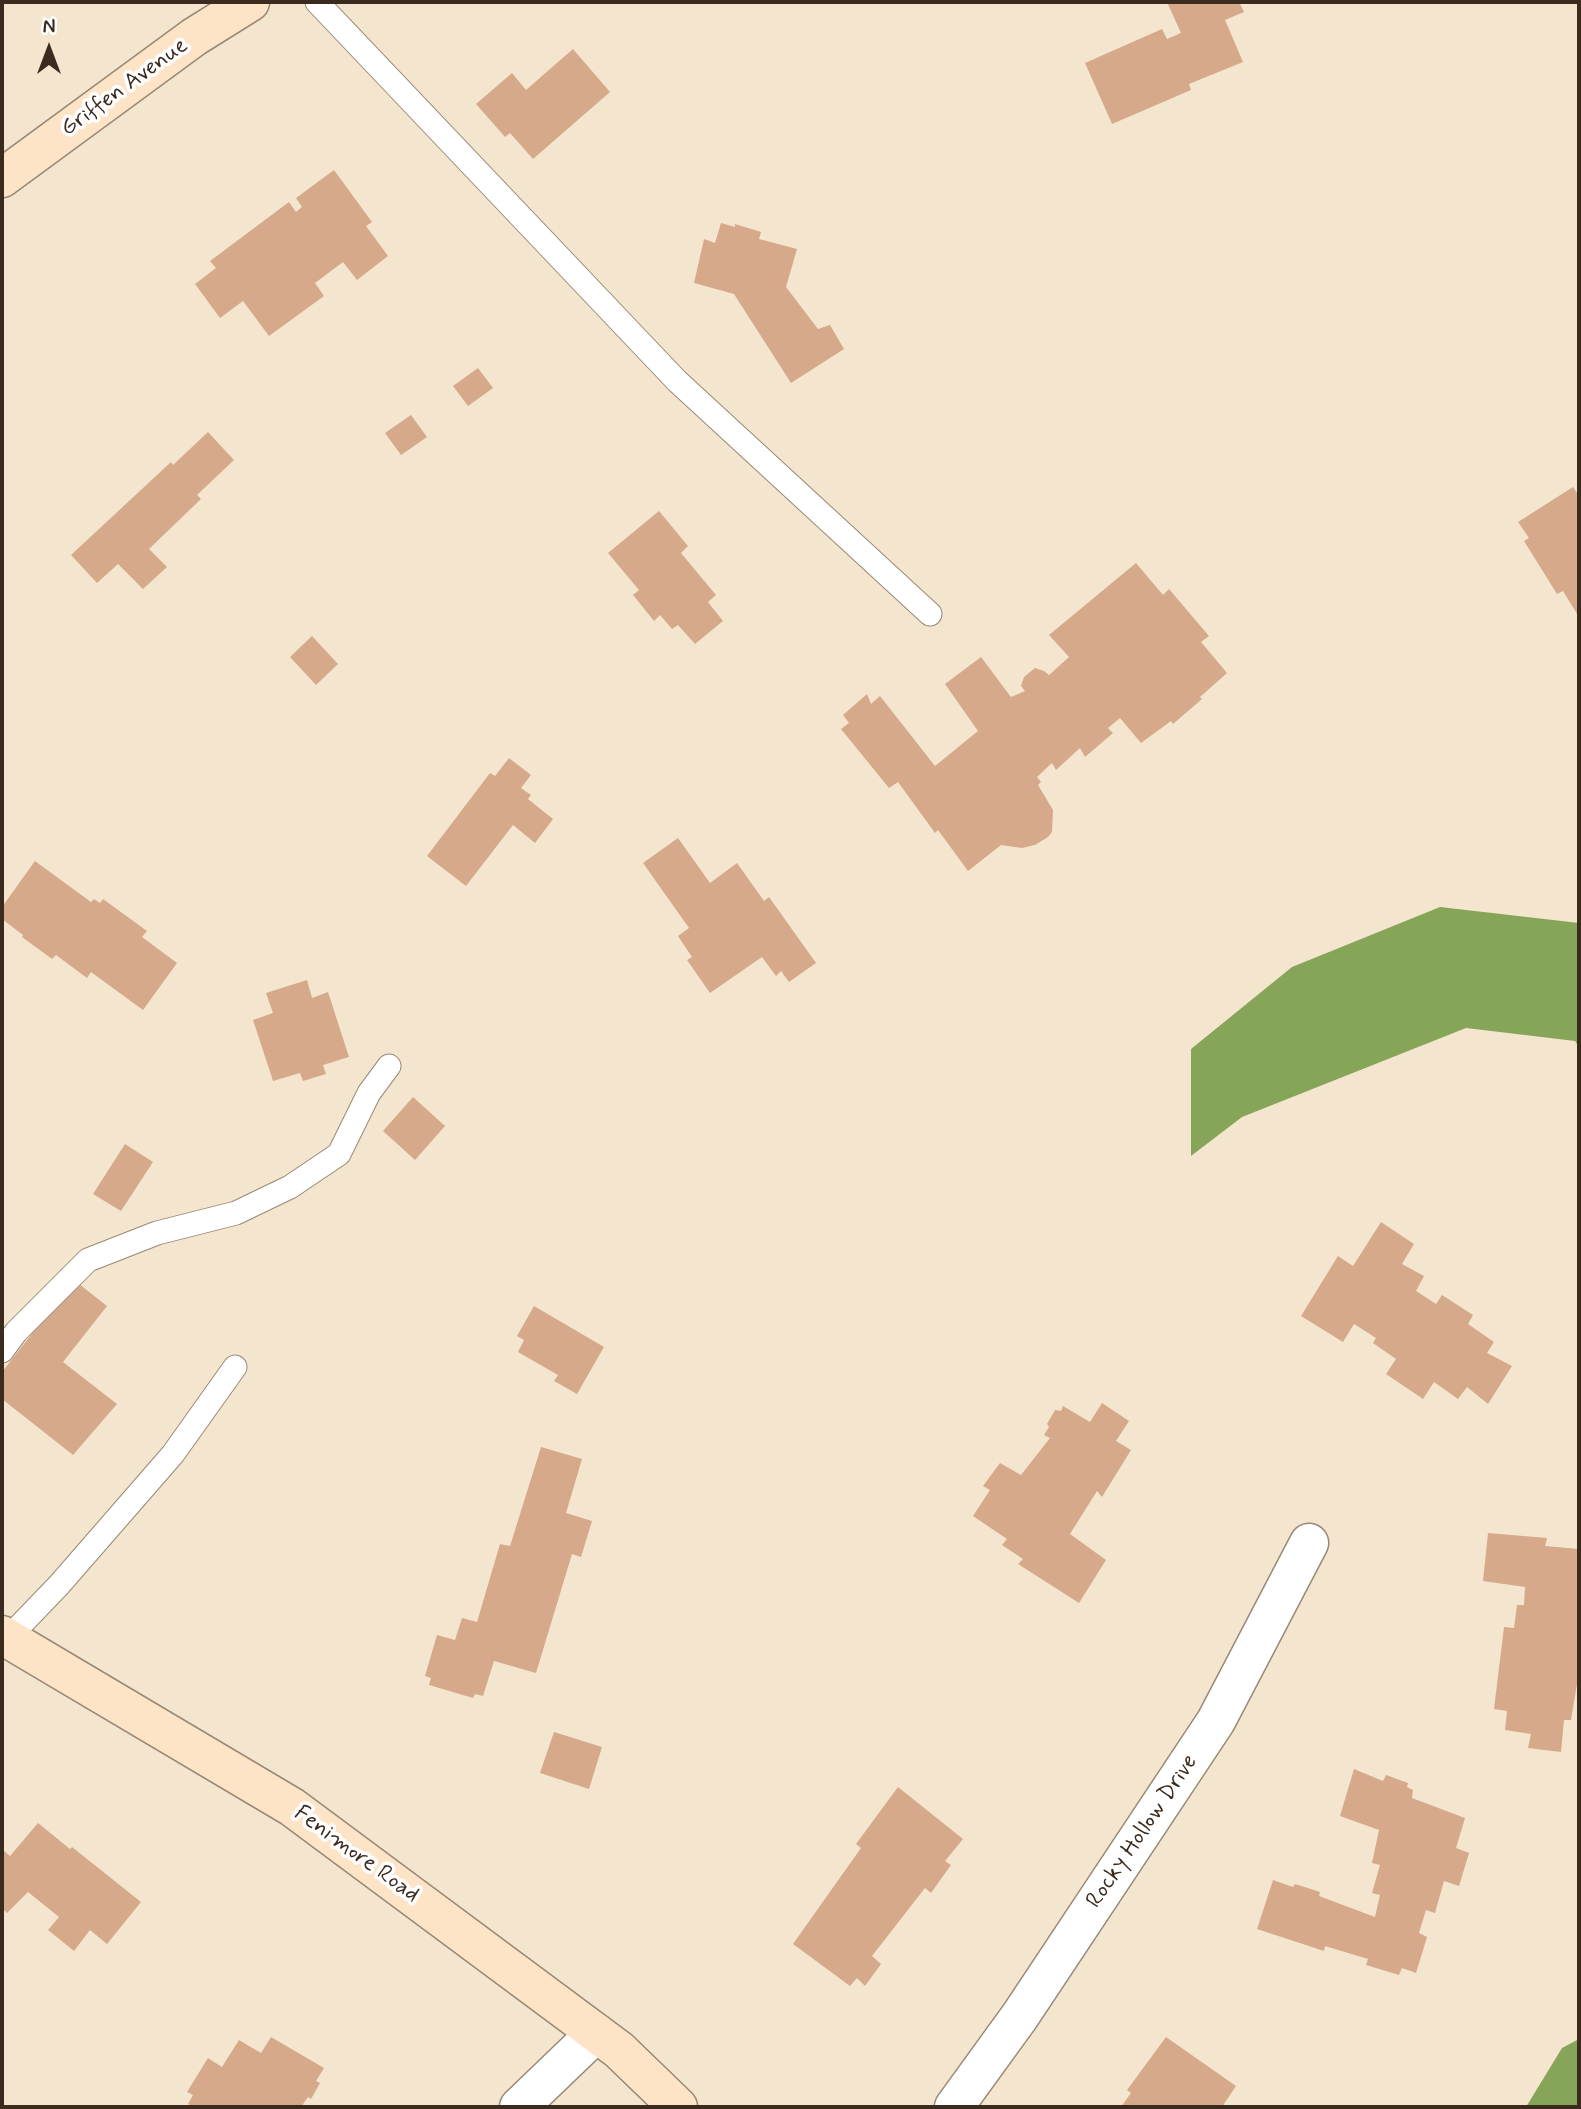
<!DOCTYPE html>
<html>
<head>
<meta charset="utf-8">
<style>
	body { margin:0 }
	#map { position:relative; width:1581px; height:2109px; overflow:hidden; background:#f4e6ce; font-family:Mynerve,sans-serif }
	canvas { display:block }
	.frame { position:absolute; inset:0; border:4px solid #3b2a1e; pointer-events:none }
	.north { position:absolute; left:14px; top:14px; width:70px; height:70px; -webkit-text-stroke:5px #fff; paint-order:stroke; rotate:0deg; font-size:19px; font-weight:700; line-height:28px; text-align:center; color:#3b2a1e }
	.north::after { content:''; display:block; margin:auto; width:24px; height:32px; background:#3b2a1e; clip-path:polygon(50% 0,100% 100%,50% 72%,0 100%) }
</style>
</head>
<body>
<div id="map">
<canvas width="1581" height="2109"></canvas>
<div class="frame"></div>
<div class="north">N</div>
</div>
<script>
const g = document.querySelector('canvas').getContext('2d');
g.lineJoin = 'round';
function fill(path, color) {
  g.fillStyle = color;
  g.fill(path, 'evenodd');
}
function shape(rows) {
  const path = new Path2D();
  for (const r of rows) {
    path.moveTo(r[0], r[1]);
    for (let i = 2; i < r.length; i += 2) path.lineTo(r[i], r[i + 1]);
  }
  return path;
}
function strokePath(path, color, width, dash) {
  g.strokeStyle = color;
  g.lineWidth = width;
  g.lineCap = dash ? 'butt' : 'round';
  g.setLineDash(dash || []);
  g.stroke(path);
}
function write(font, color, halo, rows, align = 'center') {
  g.font = font + ' Mynerve,sans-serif';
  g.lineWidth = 7;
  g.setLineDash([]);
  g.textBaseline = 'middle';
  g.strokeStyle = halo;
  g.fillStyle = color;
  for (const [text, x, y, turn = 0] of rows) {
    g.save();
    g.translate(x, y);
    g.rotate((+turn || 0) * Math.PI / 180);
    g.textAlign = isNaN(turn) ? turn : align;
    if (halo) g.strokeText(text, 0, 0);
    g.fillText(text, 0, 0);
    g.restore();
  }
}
fill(shape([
	[1440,907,1579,923,1579,1047,1575,1041,1466,1028,1242,1117,1191,1156,1191,1049,1292,967],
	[1579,2039,1579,2107,1526,2107,1562,2048]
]), '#87a558');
fill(shape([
	[1167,2,1239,2,1244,12,1225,20,1243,62,1189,84,1191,90,1112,124,1085,63,1162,29,1167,39,1181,33],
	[573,49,610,92,533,159,510,133,505,137,476,104,512,73,526,90],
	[334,170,372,222,366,226,388,256,357,280,343,262,315,283,324,296,269,336,243,301,220,318,195,284,216,268,210,261,289,202,296,212,302,207,296,198],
	[721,223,735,227,735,224,761,232,759,239,797,249,786,287,818,329,830,325,844,349,791,383,734,294,694,283,704,239,715,243],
	[478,368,493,388,468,406,453,386],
	[411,415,427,437,401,455,385,433],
	[208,432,234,460,197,495,201,499,149,549,167,567,143,589,118,564,97,583,71,555,171,462,173,465],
	[1573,487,1579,496,1579,617,1563,591,1557,594,1524,541,1529,538,1518,522],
	[659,511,688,546,681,553,716,595,708,602,723,621,695,644,678,625,672,629,660,615,654,621,633,595,639,590,608,553],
	[1136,563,1163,595,1169,589,1209,636,1201,642,1227,673,1200,697,1202,699,1173,724,1171,721,1141,743,1120,718,1108,728,1113,733,1085,757,1080,748,1056,770,1052,763,1037,777,1041,782,1038,785,1053,810,1052,832,1048,837,1035,845,1022,848,1001,845,968,871,938,830,935,833,898,782,889,788,841,729,849,723,843,715,867,694,871,704,880,696,935,766,978,731,945,684,981,657,1011,697,1025,691,1021,686,1024,677,1035,668,1044,671,1049,675,1069,657,1049,635],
	[312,636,338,664,316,685,290,657],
	[509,758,531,775,521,788,531,795,528,799,553,819,535,843,513,825,466,886,427,856,490,773,495,776],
	[678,838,710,883,737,863,764,901,769,897,816,963,789,982,781,971,776,976,762,957,710,993,687,960,692,957,678,936,689,928,643,863],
	[35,861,91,902,94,899,100,903,103,899,147,931,142,937,177,963,143,1010,91,972,87,978,56,955,52,959,22,937,23,935,2,919,2,907],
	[307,980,312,998,328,992,349,1057,323,1065,326,1074,303,1081,300,1073,273,1081,253,1020,273,1013,266,993],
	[413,1097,445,1126,415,1160,383,1131],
	[125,1144,153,1162,121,1211,93,1194],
	[1381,1222,1414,1244,1402,1264,1424,1276,1416,1291,1436,1304,1442,1295,1473,1315,1468,1324,1494,1342,1487,1353,1512,1366,1488,1404,1467,1387,1458,1399,1434,1382,1423,1399,1386,1374,1396,1359,1373,1343,1376,1338,1354,1324,1343,1342,1301,1316,1338,1256,1353,1266],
	[74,1280,107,1306,63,1362,117,1404,73,1455,2,1399,2,1372],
	[534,1306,604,1347,577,1394,554,1381,558,1375,518,1352,524,1340,517,1336],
	[1102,1403,1129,1421,1116,1441,1131,1450,1102,1497,1097,1491,1070,1534,1106,1560,1079,1603,1018,1564,1023,1559,1002,1545,1007,1539,973,1516,990,1490,983,1486,1000,1463,1021,1475,1050,1438,1044,1435,1049,1427,1047,1424,1055,1410,1061,1411,1063,1406,1090,1422],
	[541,1447,582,1459,566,1513,592,1521,581,1557,572,1554,536,1673,494,1661,483,1696,475,1694,473,1698,429,1685,431,1678,425,1676,437,1635,455,1640,462,1618,477,1622,500,1544,510,1546],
	[1488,1533,1547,1538,1545,1546,1579,1549,1579,1684,1577,1684,1571,1720,1564,1720,1561,1752,1528,1748,1531,1734,1505,1730,1507,1711,1494,1709,1504,1627,1514,1628,1517,1605,1524,1605,1525,1587,1483,1581],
	[554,1732,602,1747,589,1789,540,1773],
	[1354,1769,1383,1781,1386,1775,1408,1783,1407,1787,1413,1790,1412,1798,1465,1818,1456,1848,1469,1853,1459,1886,1444,1881,1435,1913,1426,1910,1419,1933,1427,1937,1416,1973,1402,1968,1399,1975,1366,1965,1368,1959,1325,1946,1324,1951,1257,1929,1273,1880,1293,1887,1295,1884,1320,1892,1319,1896,1375,1917,1380,1895,1372,1893,1380,1865,1372,1863,1379,1830,1340,1816],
	[898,1787,963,1839,945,1861,951,1865,931,1893,925,1888,872,1956,881,1964,865,1986,857,1978,850,1986,793,1944,861,1848,856,1844],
	[38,1823,70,1849,72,1847,141,1902,107,1944,90,1930,74,1951,48,1930,59,1917,28,1892,7,1913,2,1908,2,1849,10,1856],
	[271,2037,324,2068,316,2081,320,2083,311,2099,308,2097,301,2107,193,2107,188,2104,193,2095,187,2092,208,2058,222,2067,239,2040,261,2053],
	[1166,2037,1236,2086,1222,2107,1121,2107,1131,2093,1127,2090]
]), '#d5a98a');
const lane = shape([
	[317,2,677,381,930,614],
	[2,1351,16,1332,88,1260,157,1233,236,1213,290,1187,339,1154,369,1093,389,1066],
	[7,1639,59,1585,173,1454,235,1367]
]);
const street = shape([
	[519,2107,596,2033],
	[954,2107,1020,2016,1216,1721,1309,1543]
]);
const secondary = shape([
	[2,178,194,37,250,2],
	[2,1635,292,1807,619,2050,678,2107]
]);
strokePath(lane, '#988876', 25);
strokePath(street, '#988876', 41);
strokePath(secondary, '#988876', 41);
strokePath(lane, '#fff', 23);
strokePath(street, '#fff', 38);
strokePath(secondary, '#fee4c6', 38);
write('23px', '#3b2a1e', '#fff', [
	["Griffen Avenue",125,88,-36],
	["Rocky Hollow Drive",1143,1832,-56],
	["Fenimore Road",356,1855,36]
]);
</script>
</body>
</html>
